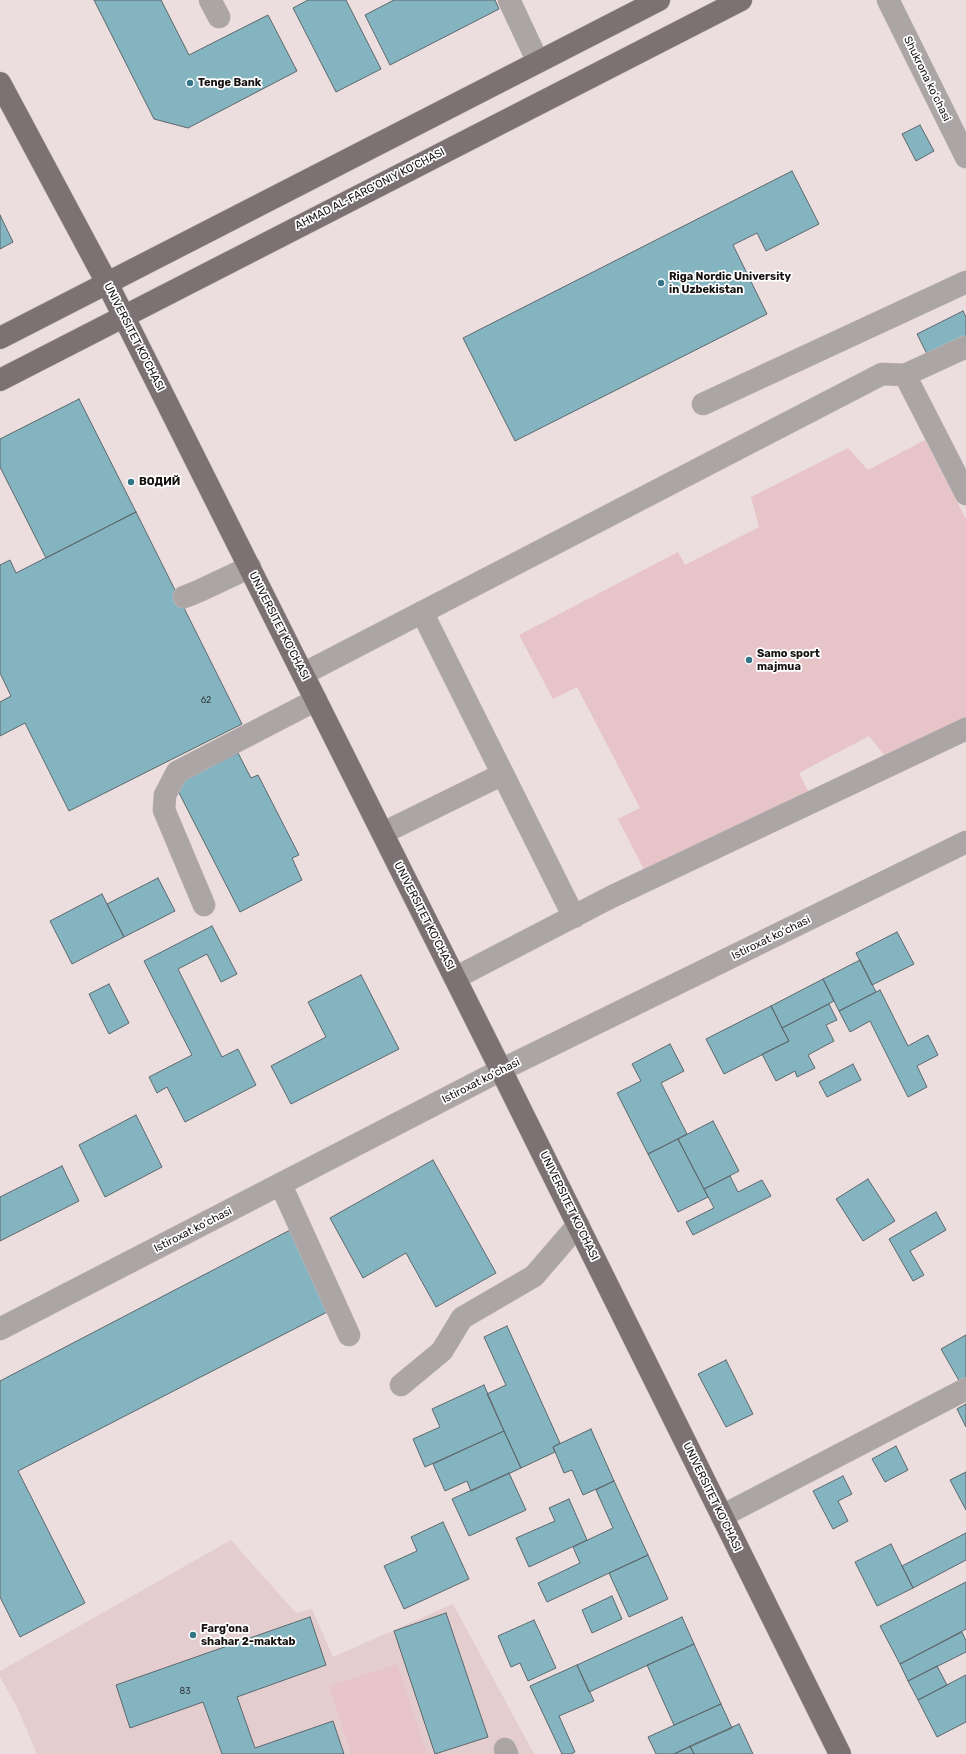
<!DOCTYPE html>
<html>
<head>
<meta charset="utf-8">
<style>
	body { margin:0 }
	canvas { display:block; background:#ecddde }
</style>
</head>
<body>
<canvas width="966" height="1754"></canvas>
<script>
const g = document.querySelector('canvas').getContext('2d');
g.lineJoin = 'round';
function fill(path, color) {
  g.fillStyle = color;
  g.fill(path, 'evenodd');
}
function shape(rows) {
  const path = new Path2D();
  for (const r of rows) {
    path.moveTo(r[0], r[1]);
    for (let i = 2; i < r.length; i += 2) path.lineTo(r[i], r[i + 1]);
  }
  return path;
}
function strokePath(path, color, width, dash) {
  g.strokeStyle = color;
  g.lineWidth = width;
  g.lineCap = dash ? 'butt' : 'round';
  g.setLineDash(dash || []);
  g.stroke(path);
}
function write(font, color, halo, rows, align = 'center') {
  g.font = font + ' Rubik,sans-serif';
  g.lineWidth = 3.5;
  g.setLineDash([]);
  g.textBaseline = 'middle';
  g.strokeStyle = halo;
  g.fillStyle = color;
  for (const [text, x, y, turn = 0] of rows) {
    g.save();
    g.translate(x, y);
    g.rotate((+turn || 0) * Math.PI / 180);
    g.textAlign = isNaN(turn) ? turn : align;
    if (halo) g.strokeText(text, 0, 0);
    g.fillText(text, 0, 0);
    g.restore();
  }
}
fill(shape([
	[231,1540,296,1613,312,1609,333,1657,453,1604,534,1754,37,1754,17,1707,0,1677,0,1671]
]), '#e4cdcf');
fill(shape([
	[925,440,966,519,966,723,889,761,869,736,799,773,812,799,651,883,618,819,640,808,577,687,553,699,519,635,678,552,685,565,759,527,751,497,848,448,868,470],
	[397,1664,427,1754,351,1754,329,1686]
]), '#e7c4c7');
const building = shape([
	[94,0,161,0,189,55,268,15,297,71,188,128,154,119,94,0],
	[308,0,346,0,381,69,336,92,293,8,308,0],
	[394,0,495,0,499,9,390,65,365,15,394,0],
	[920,125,934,151,916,161,902,134,920,125],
	[792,171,819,224,766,251,757,233,733,245,767,314,515,441,463,338,792,171],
	[0,215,13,242,0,249,0,215],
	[963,311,966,317,966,342,930,360,917,334,963,311],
	[79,399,136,512,46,558,0,467,0,439,79,399],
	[136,512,242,724,69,811,25,723,0,736,0,702,11,696,0,673,0,565,10,560,16,573,136,512],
	[238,753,251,778,258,775,299,855,292,858,302,880,240,912,175,785,238,753],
	[158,878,175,911,124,937,107,904,158,878],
	[102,894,124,937,72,964,50,921,102,894],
	[212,926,237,974,221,982,207,954,178,969,222,1057,238,1049,256,1085,185,1122,167,1087,157,1093,149,1077,192,1055,144,961,212,926],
	[897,932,914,964,872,985,856,953,897,932],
	[860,960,876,992,839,1011,823,979,860,960],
	[361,975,399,1049,291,1104,271,1066,326,1037,308,1002,361,975],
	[823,979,834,1001,782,1028,771,1006,823,979],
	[109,984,129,1023,109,1034,89,994,109,984],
	[880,990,908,1046,928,1035,938,1055,917,1066,927,1087,908,1097,870,1021,850,1032,839,1011,880,990],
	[829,1004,837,1020,826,1025,834,1041,808,1055,815,1068,797,1077,795,1071,776,1081,762,1054,789,1041,782,1028,829,1004],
	[771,1006,789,1041,724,1074,706,1039,771,1006],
	[670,1044,684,1071,661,1083,687,1134,648,1154,617,1093,641,1081,632,1064,670,1044],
	[853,1064,861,1080,827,1097,819,1082,853,1064],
	[136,1115,162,1167,105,1197,79,1145,136,1115],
	[713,1121,739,1171,704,1189,678,1139,713,1121],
	[678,1139,708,1197,678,1212,648,1154,678,1139],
	[433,1160,496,1273,436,1307,406,1253,363,1278,330,1218,433,1160],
	[62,1166,79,1201,0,1241,0,1197,62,1166],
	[730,1176,738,1192,762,1180,771,1196,693,1235,686,1222,714,1208,704,1189,730,1176],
	[868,1179,895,1221,863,1241,836,1199,868,1179],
	[936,1212,946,1230,910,1251,924,1275,913,1281,889,1239,936,1212],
	[292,1229,333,1309,18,1471,85,1603,20,1637,0,1597,0,1381,292,1229],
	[507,1326,560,1443,553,1447,555,1452,521,1468,487,1394,506,1385,484,1337,507,1326],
	[966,1335,966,1382,961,1384,941,1349,966,1335],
	[726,1360,753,1414,726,1427,698,1374,726,1360],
	[484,1385,504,1431,425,1467,413,1439,440,1427,432,1409,484,1385],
	[966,1404,966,1427,957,1409,966,1404],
	[591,1429,614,1481,583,1495,572,1470,564,1473,553,1447,591,1429],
	[504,1431,521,1468,471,1491,467,1481,445,1491,433,1464,504,1431],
	[896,1446,908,1470,885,1482,872,1459,896,1446],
	[966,1472,966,1510,950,1480,966,1472],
	[509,1473,526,1510,469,1536,452,1499,509,1473],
	[843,1476,852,1494,838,1501,848,1521,833,1529,813,1491,843,1476],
	[614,1481,648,1555,547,1602,538,1583,580,1563,573,1547,613,1528,596,1490,614,1481],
	[569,1499,587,1540,529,1567,516,1538,555,1521,549,1508,569,1499],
	[443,1522,469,1579,404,1609,384,1566,417,1551,411,1537,443,1522],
	[966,1533,966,1560,913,1588,902,1566,966,1533],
	[891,1544,913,1588,877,1606,855,1562,891,1544],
	[648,1555,668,1599,629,1617,609,1573,648,1555],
	[966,1582,966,1629,900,1664,880,1626,966,1582],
	[612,1596,622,1619,592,1633,582,1610,612,1596],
	[446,1613,488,1737,435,1754,394,1631,446,1613],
	[310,1617,326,1665,237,1697,255,1748,333,1721,344,1754,222,1754,203,1702,130,1728,116,1685,310,1617],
	[682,1617,694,1644,589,1692,577,1665,682,1617],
	[534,1620,556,1668,528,1681,520,1663,511,1667,498,1636,534,1620],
	[962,1632,966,1641,966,1652,908,1681,900,1664,962,1632],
	[694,1644,721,1704,674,1725,647,1665,694,1644],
	[577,1665,594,1701,559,1716,575,1752,571,1754,562,1754,530,1686,577,1665],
	[937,1666,947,1685,918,1700,908,1681,937,1666],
	[966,1675,966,1722,937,1737,918,1700,966,1675],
	[721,1704,732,1728,674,1754,656,1754,648,1737,721,1704],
	[739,1724,753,1754,694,1754,690,1746,739,1724],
	[690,1746,694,1754,674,1754,690,1746]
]);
fill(building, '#85b4c1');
strokePath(building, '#5c686c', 1);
const minor = shape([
	[210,0,219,17],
	[509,0,538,62],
	[888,0,966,157],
	[905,375,966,494],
	[703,404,966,282],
	[184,597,199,591,250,567],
	[422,612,574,917],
	[303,674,882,374,905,375,966,347],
	[383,833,503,774],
	[204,905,164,810,165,795,177,772,316,700],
	[455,978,611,897,966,729],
	[281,1185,349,1335],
	[0,1329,501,1070,966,842],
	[401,1385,442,1351,462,1318,534,1276,578,1225],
	[722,1516,966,1389],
	[505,1749,507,1754]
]);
const major = shape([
	[0,83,107,283,501,1070,840,1754],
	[0,338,659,0],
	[0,380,741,0]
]);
strokePath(minor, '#c5b8b9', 23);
strokePath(major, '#c5b8b9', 23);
strokePath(minor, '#aba5a5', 22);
strokePath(major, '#7d7273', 22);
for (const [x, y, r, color] of [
	[190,83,4,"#337687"],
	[661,283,4,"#337687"],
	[131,482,4,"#337687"],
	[749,660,4,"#337687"],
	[193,1635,4,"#337687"]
]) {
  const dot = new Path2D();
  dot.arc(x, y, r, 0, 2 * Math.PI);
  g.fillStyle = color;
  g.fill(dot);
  strokePath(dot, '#fff', 1.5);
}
write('9px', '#323a3d', null, [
	["62",206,700],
	["83",185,1691]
]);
write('11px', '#161111', '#fff', [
	["Shukrona koʻchasi",927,79,64],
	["AHMAD AL-FARG'ONIY KO'CHASI",370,189,-27],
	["UNIVERSITET KO'CHASI",134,337,63],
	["UNIVERSITET KO'CHASI",279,626,63],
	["UNIVERSITET KO'CHASI",424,916,63],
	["Istiroxat koʻchasi",771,938,-26],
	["Istiroxat koʻchasi",481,1081,-27],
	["UNIVERSITET KO'CHASI",569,1206,64],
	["Istiroxat koʻchasi",193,1230,-27],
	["UNIVERSITET KO'CHASI",712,1497,64]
]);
write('bold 11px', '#161111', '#fff', [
	["Tenge Bank",198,83],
	["Riga Nordic University",669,277],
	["in Uzbekistan",669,290],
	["ВОДИЙ",139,482],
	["Samo sport",757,654],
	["majmua",757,667],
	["Farg'ona",201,1629],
	["shahar 2-maktab",201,1642]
], 'left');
</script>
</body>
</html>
